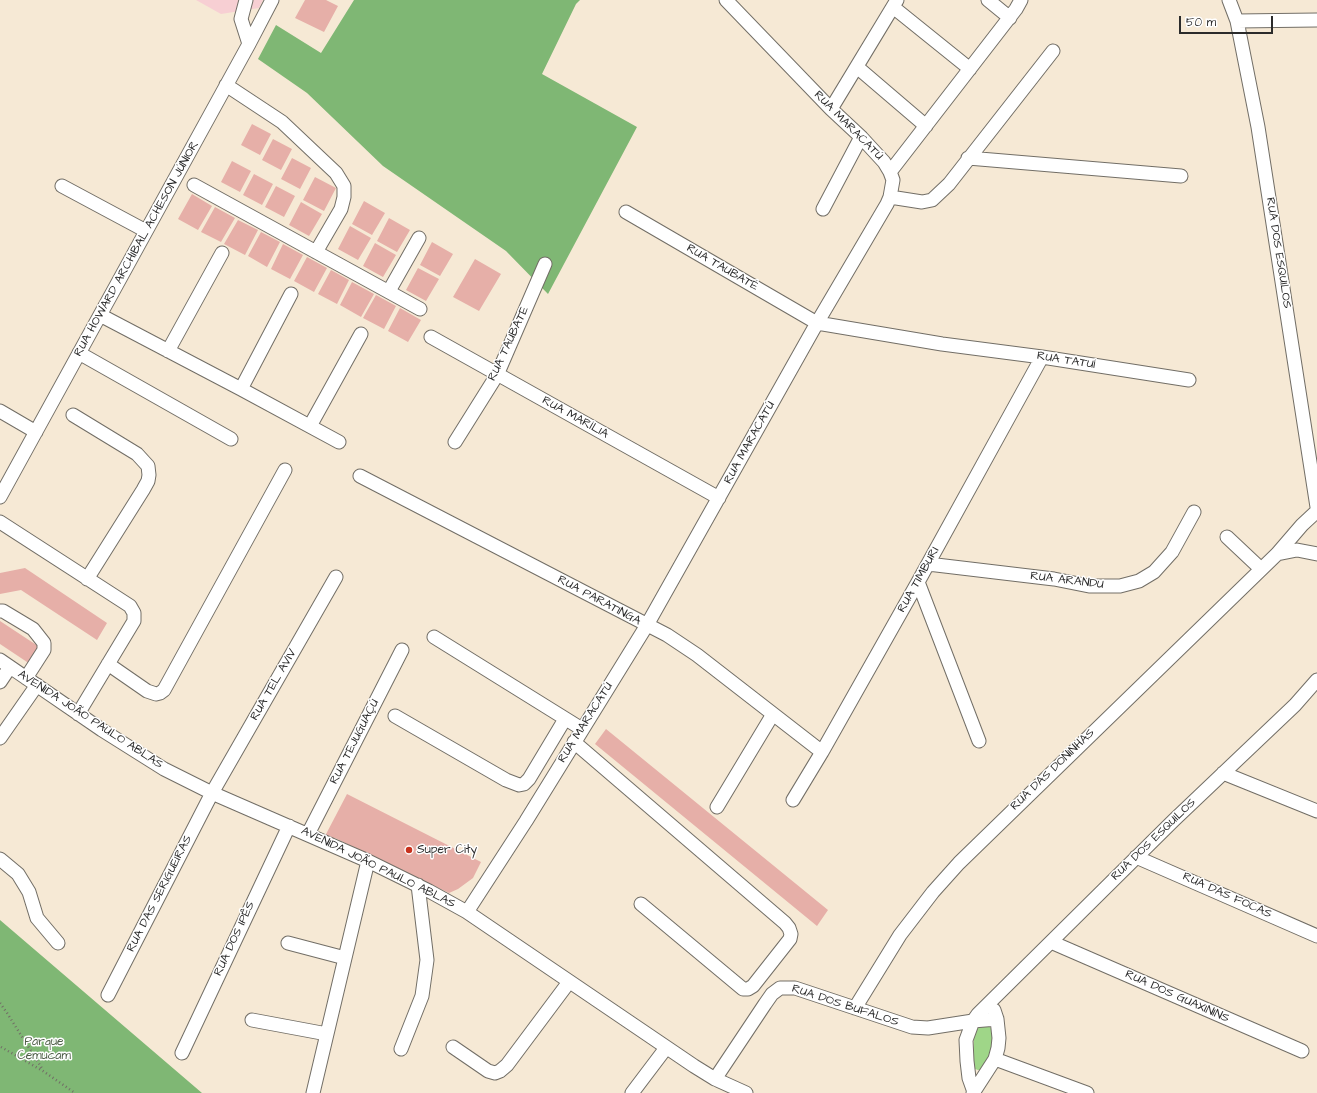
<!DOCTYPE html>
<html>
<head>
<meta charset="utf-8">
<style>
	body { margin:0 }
	#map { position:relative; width:1317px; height:1093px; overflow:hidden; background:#f6e9d5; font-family:"Architects Daughter",sans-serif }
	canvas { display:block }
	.scale { position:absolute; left:1179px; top:16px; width:94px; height:18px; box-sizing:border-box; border:2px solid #2b2b2b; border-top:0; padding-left:5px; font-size:12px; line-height:14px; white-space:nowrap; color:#2b2b2b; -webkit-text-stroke:3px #fff; paint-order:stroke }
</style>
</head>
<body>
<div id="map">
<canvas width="1317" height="1093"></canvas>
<div class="scale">50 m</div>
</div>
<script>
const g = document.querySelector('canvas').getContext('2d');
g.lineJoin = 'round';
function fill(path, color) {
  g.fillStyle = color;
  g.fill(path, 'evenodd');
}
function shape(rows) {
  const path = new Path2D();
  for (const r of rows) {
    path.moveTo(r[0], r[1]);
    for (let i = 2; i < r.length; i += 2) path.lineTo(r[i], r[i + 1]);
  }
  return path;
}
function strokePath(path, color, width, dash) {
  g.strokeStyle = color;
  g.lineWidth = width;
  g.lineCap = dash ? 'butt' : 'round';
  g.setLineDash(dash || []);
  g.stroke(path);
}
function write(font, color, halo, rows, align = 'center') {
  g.font = font + ' "Architects Daughter",sans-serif';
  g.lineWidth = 3;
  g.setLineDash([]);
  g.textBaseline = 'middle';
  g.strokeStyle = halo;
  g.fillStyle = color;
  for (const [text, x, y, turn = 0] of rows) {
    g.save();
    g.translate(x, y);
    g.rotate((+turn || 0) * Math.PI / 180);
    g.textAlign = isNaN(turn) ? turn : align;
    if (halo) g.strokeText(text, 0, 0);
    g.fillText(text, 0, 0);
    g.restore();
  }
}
fill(shape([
	[196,0,263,0,259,8,221,14]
]), '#f7cfd3');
fill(shape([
	[987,1025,990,1027,994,1034,991,1059,983,1070,978,1070,975,1069,973,1064,974,1037,976,1028,981,1026]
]), '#9fd688');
fill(shape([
	[354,0,580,0,576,4,542,74,637,127,548,294,506,251,383,166,307,93,258,59,276,25,321,53],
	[0,920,202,1093,0,1093]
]), '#7fb774');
fill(shape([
	[305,0,326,0,338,6,324,32,295,18],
	[252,124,271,134,260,155,241,145],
	[273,139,292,149,281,170,262,160],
	[292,158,311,168,300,189,281,179],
	[232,161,251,171,240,192,221,182],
	[254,174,273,184,262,205,243,195],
	[315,177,336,188,324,211,303,200],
	[276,186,295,196,284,217,265,207],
	[192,194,212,206,198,230,178,219],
	[364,201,385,213,372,235,352,224],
	[301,202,322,214,309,236,289,225],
	[215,207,235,218,221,242,201,232],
	[389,218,410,230,397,252,377,241],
	[238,220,258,230,245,255,224,244],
	[350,226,371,238,358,260,338,249],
	[261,232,280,242,267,267,248,256],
	[432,242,453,254,440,276,420,265],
	[375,243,396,255,383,277,363,266],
	[283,244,303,255,290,279,271,269],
	[307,257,327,268,314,292,294,281],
	[475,259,501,274,479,311,453,297],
	[418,268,439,279,426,301,406,290],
	[331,270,349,280,337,304,318,294],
	[352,282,374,294,361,317,340,305],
	[376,295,396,306,384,329,363,318],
	[400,308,421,320,408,342,388,331],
	[25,568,107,623,97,640,21,590,0,594,0,573],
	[0,621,41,648,30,664,0,644],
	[606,729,828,910,817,926,595,744],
	[347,794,481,862,473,878,458,889,449,893,335,838,324,838]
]), '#e6afa8');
const minor = shape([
	[246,0,241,19,249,44],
	[988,0,1010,18],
	[1229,0,1237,21,1258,127,1317,507],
	[893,7,970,69],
	[1237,21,1317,20],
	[857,67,926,126],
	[226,85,282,122,336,173,344,186,344,197,341,209,316,252],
	[831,109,897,0],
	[968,158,1181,176],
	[890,172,1016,9,1021,0],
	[194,185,420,309],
	[62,186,146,231],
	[890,197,922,202,932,200,949,184,1053,51],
	[823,209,861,137],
	[626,212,817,323,942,344,1042,357,1189,380],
	[389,291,419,238],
	[100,315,241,389,339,442],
	[431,337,719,498],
	[168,351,222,253],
	[79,353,231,439],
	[241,389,291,294],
	[0,411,36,432],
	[73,415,137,454,148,466,149,475,148,481,143,490,87,579],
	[310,426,361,334],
	[455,442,497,375,545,264],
	[360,476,667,635,697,655,822,752],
	[0,497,249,44,272,0],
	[0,522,130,606,134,613,134,621,78,714],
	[1227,537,1261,569],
	[1277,554,1297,550,1317,554],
	[928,564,1054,579,1089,586,1120,586,1139,581,1154,572,1172,552,1194,512],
	[918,582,979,741],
	[0,611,3,611,33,629,44,643,44,650,26,678],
	[434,637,582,729],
	[0,660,102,730,164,769,212,793,368,861,429,891,467,912,694,1066,715,1079,746,1093],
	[108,664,147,691,156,694,160,693,164,690,285,470],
	[0,682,10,667],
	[395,716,506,780,519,785,524,784,529,779,565,719],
	[0,738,37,685],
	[574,742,785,923,789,928,791,934,790,939,753,986,748,989,743,989,641,904],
	[1223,773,1317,811],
	[793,800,822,752,918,582,1042,357],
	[717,807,773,714],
	[308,834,402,650],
	[1136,857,1317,936],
	[0,859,18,874,29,892,37,918,58,943],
	[467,912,526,821,647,625,817,323,887,204,890,197,893,180,890,172,884,162,861,137,831,109,726,0],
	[1051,942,1302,1051],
	[288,943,345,958],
	[108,995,212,793,336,577],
	[855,1008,900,935,933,892,959,863,1277,554,1302,525,1317,511],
	[252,1020,327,1034],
	[453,1047,488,1071,495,1073,500,1071,507,1065,569,982],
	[401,1049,422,996,427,960,418,885],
	[182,1053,289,826],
	[995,1059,1087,1093],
	[715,1079,765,1004,772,994,780,988,795,988,912,1027,928,1028,973,1021,997,1019],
	[974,1092,969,1078,967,1061,966,1040,973,1021,978,1014,1174,820,1295,705,1317,680],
	[313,1093,368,861],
	[632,1093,666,1048],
	[973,1093,995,1059,998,1048,999,1038,997,1019,994,1010]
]);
strokePath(minor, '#726e66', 15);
strokePath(shape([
	[0,1003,7,1013,43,1070],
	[1,1047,43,1071,75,1093]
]), '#726e66', 2.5, [1, 3]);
strokePath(minor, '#fff', 13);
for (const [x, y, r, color] of [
	[409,850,4,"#c8321e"]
]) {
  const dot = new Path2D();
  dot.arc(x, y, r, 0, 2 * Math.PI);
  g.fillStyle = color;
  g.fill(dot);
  strokePath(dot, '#fff', 1.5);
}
write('12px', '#2b2b2b', '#fff', [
	["RUA MARACATÚ",848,126,45],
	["RUA HOWARD ARCHIBAL ACHESON JÚNIOR",137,249,-61],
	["RUA DOS ESQUILOS",1278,253,81],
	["RUA TAUBATÉ",722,268,30],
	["RUA TAUBATE",509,344,-65],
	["RUA TATUÍ",1066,361,9],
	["RUA MARÍLIA",575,418,29],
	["RUA MARACATÚ",750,443,-61],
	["RUA TIMBURI",919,580,-61],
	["RUA ARANDU",1067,581,7],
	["RUA PARATINGA",599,601,28],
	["RUA TEL AVIV",274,685,-60],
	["AVENIDA JOÃO PAULO ABLAS",90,720,33],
	["RUA MARACATÚ",586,723,-58],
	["RUA TEJUGUAÇÚ",355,742,-63],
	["RUA DAS DONINHAS",1053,770,-44],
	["RUA DOS ESQUILOS",1154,840,-44],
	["AVENIDA JOÃO PAULO ABLAS",378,868,26],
	["RUA DAS SERIGUEIRAS",160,894,-63],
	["RUA DAS FOCAS",1227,896,24],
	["RUA DOS IPÊS",235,939,-65],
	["RUA DOS GUAXININS",1177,997,24],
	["RUA DOS BUFALOS",845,1006,18]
]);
write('12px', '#2b2b2b', '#fff', [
	["Super City",417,850]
], 'left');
write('12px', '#4e5e47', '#fff', [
	["Parque",44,1042],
	["Cemucam",44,1056]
]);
</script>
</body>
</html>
